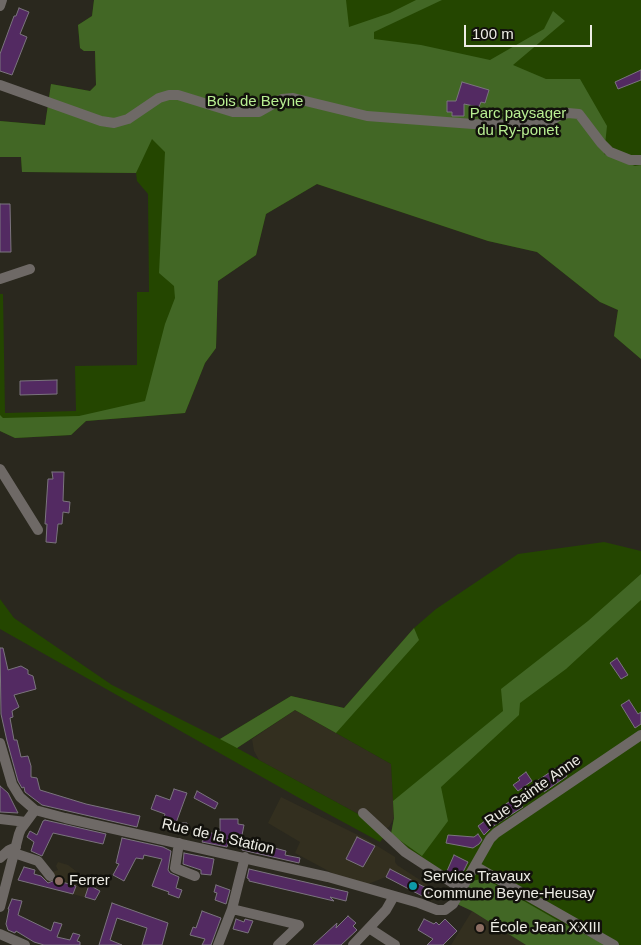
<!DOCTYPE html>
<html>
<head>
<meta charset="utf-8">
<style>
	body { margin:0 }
	#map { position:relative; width:641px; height:945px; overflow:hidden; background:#2a281e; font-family:Arial,sans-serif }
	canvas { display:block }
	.scale { position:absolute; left:464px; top:25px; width:128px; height:22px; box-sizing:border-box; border:2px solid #edece5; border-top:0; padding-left:6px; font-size:15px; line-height:18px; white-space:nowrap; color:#edece5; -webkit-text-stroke:4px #12110c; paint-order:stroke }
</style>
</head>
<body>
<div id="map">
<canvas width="641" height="945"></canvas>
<div class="scale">100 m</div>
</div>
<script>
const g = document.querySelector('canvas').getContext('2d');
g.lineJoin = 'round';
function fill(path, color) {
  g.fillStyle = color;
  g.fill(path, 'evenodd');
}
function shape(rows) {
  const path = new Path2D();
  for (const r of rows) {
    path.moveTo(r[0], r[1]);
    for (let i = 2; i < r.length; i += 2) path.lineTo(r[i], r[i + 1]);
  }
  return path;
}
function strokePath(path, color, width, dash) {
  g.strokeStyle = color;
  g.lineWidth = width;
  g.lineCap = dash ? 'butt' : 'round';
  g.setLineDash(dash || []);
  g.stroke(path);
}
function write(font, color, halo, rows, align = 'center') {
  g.font = font + ' Arial,sans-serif';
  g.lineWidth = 5;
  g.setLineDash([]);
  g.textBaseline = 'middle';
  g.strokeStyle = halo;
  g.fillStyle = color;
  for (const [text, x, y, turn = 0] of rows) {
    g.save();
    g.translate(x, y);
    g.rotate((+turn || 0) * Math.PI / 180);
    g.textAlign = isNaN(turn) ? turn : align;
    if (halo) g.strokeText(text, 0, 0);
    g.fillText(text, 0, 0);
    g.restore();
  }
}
fill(shape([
	[295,710,391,764,394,818,389,827,379,832,360,815,259,760,254,751,252,739],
	[281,797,366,839,395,857,395,862,397,865,437,891,432,901,386,877,368,884,336,875,295,853,300,842,268,823],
	[58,862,68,865,85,878,83,883,100,891,95,900,34,884,36,875,53,879,52,872,58,870,56,866],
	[472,911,526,945,451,945]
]), '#332f1f');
fill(shape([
	[94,0,641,0,641,359,614,336,618,310,600,302,537,252,488,241,317,184,266,214,256,255,218,281,216,348,205,363,185,413,86,421,71,435,15,438,0,431,0,294,3,294,5,413,76,411,75,366,137,365,137,292,149,292,148,194,137,181,136,173,22,172,21,157,0,157,0,121,45,125,51,84,90,91,96,85,95,51,84,51,80,48,78,25,92,16],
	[604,542,641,551,641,945,552,945,418,862,391,834,394,818,391,764,295,710,237,748,360,815,384,837,380,842,308,803,0,629,0,599,14,618,112,685,220,739,291,696,344,708,414,628,436,609,518,554]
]), '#244600');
fill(shape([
	[94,0,346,0,349,27,390,13,416,0,442,0,374,32,374,39,421,45,490,60,544,29,553,11,565,21,513,65,546,79,580,79,607,126,604,154,635,166,641,165,641,359,614,336,618,310,600,302,537,252,488,241,317,184,266,214,256,255,218,281,216,348,205,363,185,413,86,421,71,435,15,438,0,431,0,415,3,418,79,416,145,401,165,324,175,298,174,286,159,273,165,152,152,139,136,173,22,172,21,157,0,157,0,121,45,125,51,84,90,91,96,85,95,51,84,51,80,48,78,25,92,16],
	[641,574,641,600,566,669,520,703,519,715,441,787,448,821,422,856,391,834,394,818,393,801,503,711,501,689,588,621],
	[414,628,419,640,336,733,295,710,237,748,220,739,291,696,344,708],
	[484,878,562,923,606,945,526,945,472,911,457,904,469,882]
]), '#426725');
const building = shape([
	[19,8,29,12,20,34,27,37,12,75,0,71,0,54,14,16,16,16,19,8],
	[641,70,641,80,618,89,615,82,641,70],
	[462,82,489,90,485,103,481,102,479,107,464,104,464,116,452,116,452,112,447,112,447,101,456,101,462,82],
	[0,204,10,204,11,252,0,252,0,204],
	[57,380,57,394,20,395,20,381,57,380],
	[52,472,64,472,63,501,70,502,69,513,63,512,62,524,58,524,56,543,46,542,47,524,45,524,48,479,53,479,52,472],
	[0,648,3,648,8,670,21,666,28,670,28,674,33,676,36,689,14,695,19,707,12,711,13,717,10,718,14,740,17,740,21,757,28,756,31,766,31,777,37,778,40,790,86,804,140,816,137,827,42,805,25,792,24,787,22,788,18,781,7,741,1,714,0,648],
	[617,658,628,675,621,679,610,663,617,658],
	[629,700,638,714,641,712,641,724,635,728,621,705,629,700],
	[568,760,572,766,564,771,567,776,544,792,537,781,568,760],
	[526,772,532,781,518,791,513,785,520,780,518,778,526,772],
	[0,786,8,793,18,813,0,812,0,786],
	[174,789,187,793,176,823,187,823,187,831,162,823,165,814,151,809,156,795,170,800,174,789],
	[197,791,218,803,215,809,194,798,197,791],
	[516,797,523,807,492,827,484,835,478,826,494,814,493,813,516,797],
	[220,819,238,819,238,824,244,825,242,835,231,834,227,847,202,842,207,832,220,835,220,819],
	[45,820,106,834,103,844,53,833,42,856,31,851,34,842,27,837,30,831,37,835,43,821,45,820],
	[478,834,482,840,479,844,473,848,446,843,448,835,474,837,478,834],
	[357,837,375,846,363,867,346,859,357,837],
	[122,838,163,847,171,851,168,870,170,873,179,877,176,888,182,890,179,898,168,894,169,892,152,886,162,859,144,855,143,859,136,858,124,881,113,875,119,864,116,863,122,838],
	[244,840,286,851,285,855,300,858,299,863,242,850,244,840],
	[184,853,214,859,211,875,201,874,201,870,183,864,184,853],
	[454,855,468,862,460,878,447,871,454,855],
	[24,867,35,870,34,874,41,876,48,883,55,880,76,886,73,894,18,880,24,867],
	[249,869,348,892,346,901,330,897,334,901,249,881,249,879,247,878,249,869],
	[390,869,430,890,426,898,386,877,390,869],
	[89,885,100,891,95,900,85,897,89,885],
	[216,885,230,890,226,904,215,900,217,893,214,892,216,885],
	[12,899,22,901,18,915,51,931,54,922,62,924,57,937,70,940,73,933,80,935,77,941,80,942,80,945,44,945,34,942,16,931,15,933,8,930,6,924,9,909,8,909,12,899],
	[112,903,168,923,162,945,142,945,147,928,117,918,110,940,122,945,99,945,112,903],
	[202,911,221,918,211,945,202,945,205,939,190,935,193,927,196,928,202,911],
	[348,916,356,923,353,926,357,930,341,945,313,945,337,923,336,928,348,916],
	[236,919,244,922,245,919,253,921,248,933,233,929,236,919],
	[424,919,434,924,436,922,439,925,445,919,457,931,443,945,427,945,433,939,418,930,424,919]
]);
fill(building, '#532a62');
strokePath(building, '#7b747e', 1);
strokePath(shape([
	[0,6,2,0],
	[0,85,101,121,114,123,128,119,159,98,169,95,178,95,233,112,259,112,282,99,293,98,367,116,473,124,534,125,549,122,558,116,568,113,579,114,601,143,610,152,630,160,641,160],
	[0,279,30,269],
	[0,469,38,530],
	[0,743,12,784,20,797,35,810,65,818,328,877,419,903,437,910,445,910,453,904,490,839,496,833,641,735],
	[363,813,405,852,462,889],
	[0,819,26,822],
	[179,843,175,868,195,876],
	[14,853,38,861,50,876],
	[0,858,9,850,16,847],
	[475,866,614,945],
	[0,907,19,834,21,829,35,810],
	[232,909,299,925,278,945],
	[369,928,395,945],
	[0,934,25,945],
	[218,945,232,909,245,857],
	[353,945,386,910,394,896]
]), '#6e6966', 10);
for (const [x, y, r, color] of [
	[59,881,5,"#8d6e63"],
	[413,886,5,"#0f9aa8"],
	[480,928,5,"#8d6e63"]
]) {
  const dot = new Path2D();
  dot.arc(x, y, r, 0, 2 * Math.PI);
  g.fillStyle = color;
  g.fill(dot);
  strokePath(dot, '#12110c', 2);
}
write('15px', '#b8ee92', '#12110c', [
	["Bois de Beyne",255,102],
	["Parc paysager",518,114],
	["du Ry-ponet",518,131]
]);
write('15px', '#edece5', '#12110c', [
	["Rue Sainte Anne",533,791,-35],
	["Rue de la Station",218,837,13]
]);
write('15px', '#edece5', '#12110c', [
	["Service Travaux",423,877],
	["Commune Beyne-Heusay",423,894],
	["Ferrer",69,881],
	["École Jean XXIII",490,928]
], 'left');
</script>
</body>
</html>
